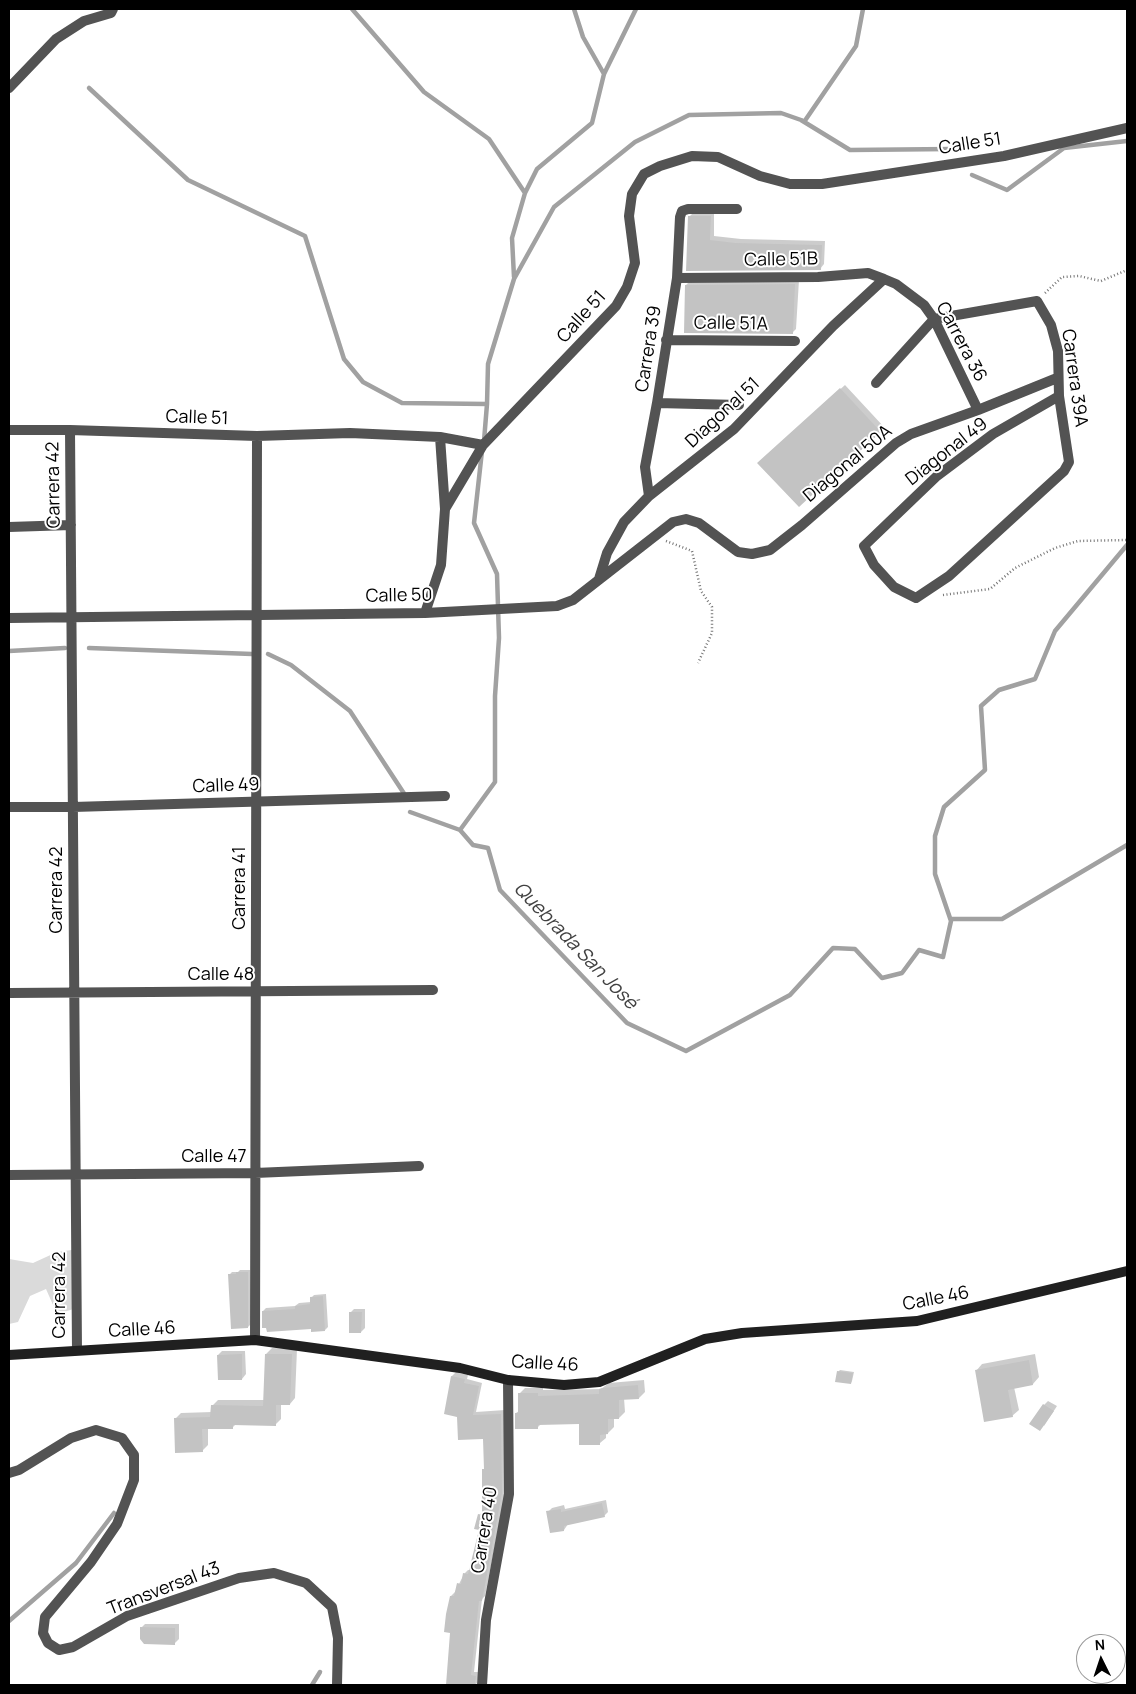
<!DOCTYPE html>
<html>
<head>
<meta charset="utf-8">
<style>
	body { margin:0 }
	#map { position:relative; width:1136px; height:1694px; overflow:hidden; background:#fff; font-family:Manrope,sans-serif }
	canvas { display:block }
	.frame { position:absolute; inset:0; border:10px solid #000; pointer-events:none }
	.north { position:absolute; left:1076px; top:1634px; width:50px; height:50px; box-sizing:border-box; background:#fff; border:1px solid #999; border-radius:50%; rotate:356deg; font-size:14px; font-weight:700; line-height:20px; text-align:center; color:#000 }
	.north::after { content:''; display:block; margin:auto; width:18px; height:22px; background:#000; clip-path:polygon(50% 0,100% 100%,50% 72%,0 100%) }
</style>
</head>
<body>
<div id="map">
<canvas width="1136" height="1694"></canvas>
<div class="frame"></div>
<div class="north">N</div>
</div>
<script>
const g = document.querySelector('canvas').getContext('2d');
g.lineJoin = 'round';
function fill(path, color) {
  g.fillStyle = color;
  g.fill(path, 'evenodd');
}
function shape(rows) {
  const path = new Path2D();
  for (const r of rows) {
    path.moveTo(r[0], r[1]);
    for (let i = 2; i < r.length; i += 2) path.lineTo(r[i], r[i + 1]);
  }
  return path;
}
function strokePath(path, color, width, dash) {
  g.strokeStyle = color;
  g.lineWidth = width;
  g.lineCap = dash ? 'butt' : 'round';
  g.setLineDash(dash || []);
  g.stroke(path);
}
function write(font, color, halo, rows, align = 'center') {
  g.font = font + ' Manrope,sans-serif';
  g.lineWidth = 4;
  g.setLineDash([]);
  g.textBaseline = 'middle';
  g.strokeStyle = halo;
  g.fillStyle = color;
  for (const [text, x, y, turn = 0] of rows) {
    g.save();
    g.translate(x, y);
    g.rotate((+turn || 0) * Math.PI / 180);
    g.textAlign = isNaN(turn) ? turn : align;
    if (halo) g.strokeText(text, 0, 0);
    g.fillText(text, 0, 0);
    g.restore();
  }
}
fill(shape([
	[79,1249,77,1308,57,1314,46,1289,30,1296,18,1322,9,1324,9,1259,33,1263,57,1252]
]), '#dadada');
fill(shape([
	[694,212,714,212,714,236,741,239,825,241,824,264,820,269,688,270,690,216],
	[799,280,796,329,792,333,686,285,690,281],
	[845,385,884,427,799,505,763,459],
	[240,1270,250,1270,250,1325,248,1327,229,1275,232,1272,238,1272],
	[326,1294,328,1327,325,1330,263,1311,266,1308,295,1306,299,1303,311,1302,311,1298,314,1295],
	[354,1309,365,1309,365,1328,361,1332,350,1313],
	[272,1348,297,1349,295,1398,290,1404,281,1404,281,1419,275,1425,237,1423,232,1428,208,1428,208,1445,202,1451,175,1419,181,1413,212,1412,212,1406,218,1400,265,1400,266,1354],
	[222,1351,245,1351,246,1374,242,1379,218,1355],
	[1035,1354,1039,1377,1033,1384,1014,1387,1019,1410,1012,1416,976,1371,982,1364],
	[840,1370,854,1372,852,1381,851,1383,838,1372],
	[456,1372,468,1375,467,1379,482,1383,476,1412,505,1410,506,1489,485,1596,482,1599,474,1672,479,1672,477,1683,475,1685,447,1685,452,1632,451,1596,455,1592,464,1574,468,1570,470,1570,481,1529,479,1515,484,1511,485,1438,458,1416,452,1376],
	[644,1380,645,1392,639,1398,624,1398,625,1412,619,1418,614,1418,614,1427,608,1433,606,1433,606,1438,600,1443,580,1423,541,1424,537,1428,516,1413,519,1411,519,1394,525,1388,543,1388,543,1390,601,1389,609,1383],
	[1048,1401,1057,1406,1044,1426,1044,1405],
	[606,1500,608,1512,604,1516,568,1524,564,1530,548,1512,552,1508,564,1505,565,1509],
	[145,1624,179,1624,179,1639,175,1643,141,1628]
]), '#0003');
strokePath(shape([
	[352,9,424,92,489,139,525,193],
	[574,9,583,37,604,74],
	[89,88,188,180,305,236,344,359,363,382,402,403,487,404],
	[804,122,856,46,863,9],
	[972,175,1007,190,1064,148,1127,141],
	[514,277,512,238,525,193,537,169,592,123,604,74,636,9],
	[484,441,487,404,488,364,514,279,554,207,635,142,689,115,781,113,801,120,850,150,951,149],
	[89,648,252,654],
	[9,651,65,648],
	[268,654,291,665,350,711,405,795],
	[410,812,460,830,473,845,488,848,500,890,627,1023,686,1051,790,995,833,948,855,949,882,978,902,973,919,950,943,957,951,921,935,874,935,836,944,807,985,770,981,706,999,690,1035,679,1055,631,1127,545],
	[460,830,495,782,495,696,499,638,497,574,474,523,482,451],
	[951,919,1002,919,1127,845],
	[9,1621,76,1563,114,1513],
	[312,1685,320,1672]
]), '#a1a1a1', 4.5);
fill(shape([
	[688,216,711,216,710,240,736,243,822,245,821,270,686,271],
	[795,284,793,334,684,333,685,285],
	[840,388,881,432,799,507,757,463],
	[236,1272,248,1272,248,1328,231,1329,228,1274,236,1274],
	[323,1296,325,1331,311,1332,311,1329,267,1332,266,1328,262,1328,262,1311,295,1309,295,1306,310,1304,310,1297],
	[349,1312,362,1312,361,1333,349,1333],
	[242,1354,242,1380,218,1380,217,1355],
	[265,1354,292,1354,290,1405,276,1405,276,1426,233,1425,233,1429,202,1429,203,1452,175,1453,174,1418,210,1417,211,1405,263,1406],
	[1029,1360,1033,1385,1008,1390,1013,1417,984,1422,975,1370],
	[837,1371,853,1373,851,1384,835,1382],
	[451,1376,465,1379,464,1383,479,1386,473,1415,501,1414,502,1493,482,1601,479,1601,471,1675,476,1676,475,1685,446,1685,450,1633,444,1632,446,1614,450,1596,454,1596,457,1583,461,1584,463,1573,468,1574,479,1530,474,1529,478,1514,482,1515,482,1469,484,1469,483,1439,458,1440,457,1417,444,1414],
	[638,1385,639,1399,619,1400,619,1419,608,1419,608,1434,600,1435,600,1445,579,1445,579,1424,538,1425,538,1429,515,1429,515,1413,518,1413,518,1393,538,1393,538,1396,599,1394,599,1389,602,1388],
	[1043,1404,1054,1411,1040,1431,1029,1424],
	[602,1503,605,1517,564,1526,564,1531,550,1533,546,1511,561,1509,561,1512],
	[140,1627,175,1628,175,1645,144,1644,140,1639]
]), '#c3c3c3');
strokePath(shape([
	[1045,293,1062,277,1079,276,1101,281,1127,270],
	[666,541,692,551,701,591,712,607,712,633,698,663],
	[943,595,990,589,1015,568,1055,548,1078,541,1127,540]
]), '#757575', 2.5, [1, 2.5]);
strokePath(shape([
	[9,88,56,39,84,21,111,13,113,9],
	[677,278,818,277,868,273,884,279,896,284,924,305,934,319,978,410],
	[666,340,795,341],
	[876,383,934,319,1037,301,1051,325,1058,351,1059,396,1069,462,1064,471,949,576,916,598,894,587,874,565,864,546,937,476,993,434,1059,396],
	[657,403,739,405],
	[9,430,70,430,257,436,350,433,440,437,483,445],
	[70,430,77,1350],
	[649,496,645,467,657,403,677,278,680,217,682,211,688,209,737,209],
	[445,509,483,445,616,306,627,287,635,263,629,216,632,194,644,174,660,166,692,156,718,157,760,176,790,184,822,184,1004,156,1127,128],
	[9,527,71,525],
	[599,579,607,553,624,522,649,496,734,429,833,326,884,279],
	[425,613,441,565,445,509,440,437],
	[9,618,425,613,557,606,573,600,673,522,686,519,699,523,738,552,752,554,770,550,802,525,896,443,911,434,978,410,1057,378],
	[9,807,73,807,445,796],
	[9,993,433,990],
	[9,1175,255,1173,419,1166],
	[255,1340,257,436],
	[9,1473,19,1470,71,1438,96,1430,122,1438,134,1455,134,1480,117,1524,91,1562,45,1617,43,1633,48,1643,59,1650,73,1647,127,1616,239,1578,274,1573,306,1583,332,1607,338,1638,337,1685],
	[482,1685,486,1620,509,1494,508,1380]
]), '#535353', 10);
strokePath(shape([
	[9,1355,255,1340,460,1368,508,1380,564,1385,599,1382,705,1339,742,1333,917,1321,1127,1271]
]), '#202020', 10);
write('18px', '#000', '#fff', [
	["Calle 51",970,144,-9],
	["Calle 51B",781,260,-1],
	["Calle 51",582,317,-48],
	["Calle 51A",731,324,1],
	["Carrera 36",961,342,62],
	["Carrera 39",649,349,-81],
	["Carrera 39A",1074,378,82],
	["Diagonal 51",723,413,-43],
	["Calle 51",197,418,2],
	["Diagonal 49",947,452,-38],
	["Diagonal 50A",848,464,-40],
	["Carrera 42",54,485,-91],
	["Calle 50",399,596,-1],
	["Calle 49",226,786,-2],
	["Carrera 41",240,888,-90],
	["Carrera 42",57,890,-90],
	["Calle 48",221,975],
	["Calle 47",214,1157],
	["Carrera 42",60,1295,-90],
	["Calle 46",936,1299,-11],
	["Calle 46",142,1330,-3],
	["Calle 46",545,1364,3],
	["Carrera 40",485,1530,-81],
	["Transversal 43",164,1589,-21]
]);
write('italic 19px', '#424242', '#fff', [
	["Quebrada San José",575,946,46]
]);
</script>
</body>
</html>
